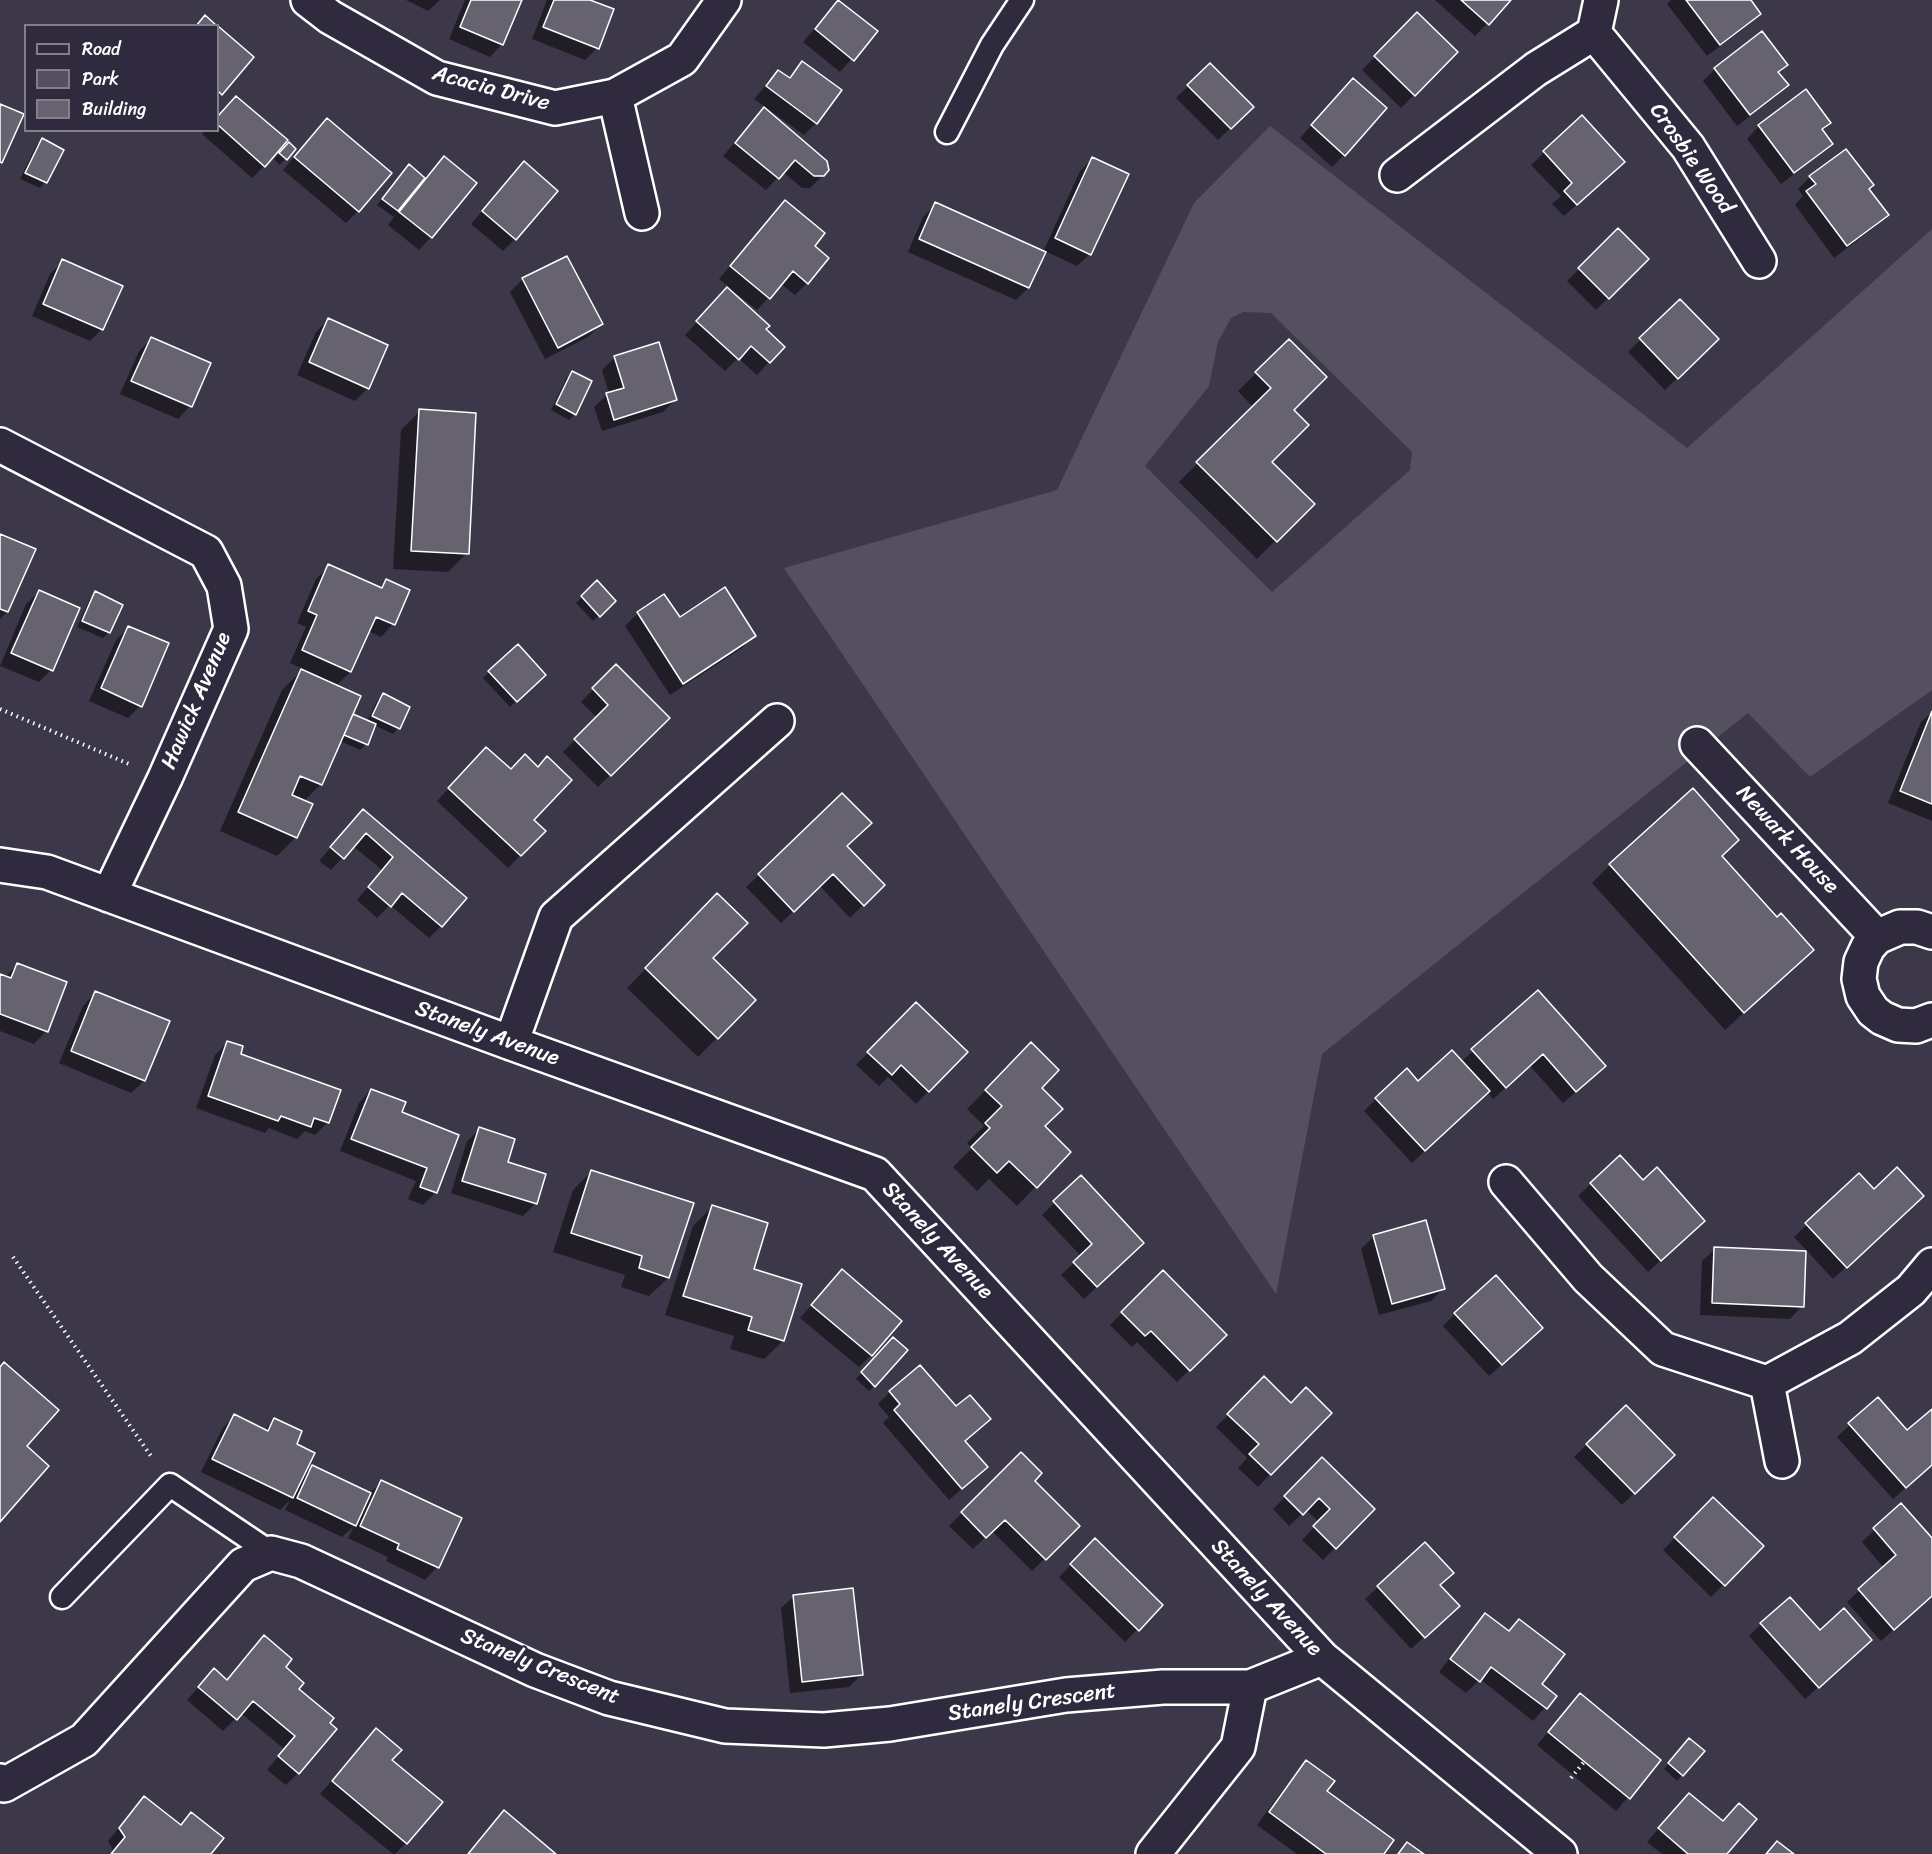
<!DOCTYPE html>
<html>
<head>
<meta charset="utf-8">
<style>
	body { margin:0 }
	#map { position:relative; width:1932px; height:1854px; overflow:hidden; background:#3c3749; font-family:Sriracha,sans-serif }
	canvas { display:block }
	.legend { position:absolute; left:24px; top:24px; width:195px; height:108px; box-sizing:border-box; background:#2f2a3d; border:2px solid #827f8b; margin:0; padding:8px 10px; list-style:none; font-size:18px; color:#fff }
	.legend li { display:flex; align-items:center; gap:12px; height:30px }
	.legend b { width:30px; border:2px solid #827f8b }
</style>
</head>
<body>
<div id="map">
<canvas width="1932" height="1854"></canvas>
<ul class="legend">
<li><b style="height:8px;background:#2f2a3d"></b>Road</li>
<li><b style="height:16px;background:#555060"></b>Park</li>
<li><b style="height:16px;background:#666270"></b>Building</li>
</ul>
</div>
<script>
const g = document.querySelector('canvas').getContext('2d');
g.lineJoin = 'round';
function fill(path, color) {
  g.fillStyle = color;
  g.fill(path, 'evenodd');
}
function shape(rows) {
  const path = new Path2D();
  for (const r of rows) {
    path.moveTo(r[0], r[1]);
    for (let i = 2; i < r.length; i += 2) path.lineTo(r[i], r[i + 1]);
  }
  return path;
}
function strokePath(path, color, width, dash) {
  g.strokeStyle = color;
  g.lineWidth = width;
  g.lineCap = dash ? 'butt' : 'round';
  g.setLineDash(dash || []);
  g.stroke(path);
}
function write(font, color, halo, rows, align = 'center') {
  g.font = font + ' Sriracha,sans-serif';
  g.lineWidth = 4.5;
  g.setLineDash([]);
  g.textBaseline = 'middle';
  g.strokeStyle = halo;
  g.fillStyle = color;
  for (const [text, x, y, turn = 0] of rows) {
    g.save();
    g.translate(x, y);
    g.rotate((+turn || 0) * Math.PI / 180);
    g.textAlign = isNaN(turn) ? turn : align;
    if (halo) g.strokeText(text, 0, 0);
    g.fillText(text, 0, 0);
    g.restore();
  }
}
fill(shape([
	[1270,126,1687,448,1932,229,1932,690,1810,777,1748,713,1322,1054,1276,1294,784,568,1057,490,1194,203],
	[1243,312,1271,313,1412,452,1410,470,1272,592,1145,466,1209,386,1218,342,1231,318]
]), '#555060');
fill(shape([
	[406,0,440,0,428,11],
	[465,0,521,0,502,44,490,57,449,39],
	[547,0,586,0,597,48,585,60,532,39],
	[1435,0,1509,0,1475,36],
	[1671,0,1749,0,1759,14,1747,26,1707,56,1667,4],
	[839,1,876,31,840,72,803,42],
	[1417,14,1456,52,1401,108,1362,70],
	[218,28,252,57,218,97],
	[802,63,816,123,804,135,754,99,778,72,788,78],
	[1786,64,1777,73,1787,85,1774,98,1737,126,1703,81,1715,69],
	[1210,65,1252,107,1218,140,1176,98],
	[1806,91,1829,123,1821,130,1831,143,1818,156,1781,184,1747,139,1759,126],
	[1341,92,1344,155,1332,167,1300,138],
	[764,109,823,175,810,188,802,188,783,172,766,190,723,156],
	[224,110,264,166,252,178,202,134,206,130,218,130,218,117],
	[1582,117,1611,174,1564,216,1552,204,1561,196,1531,165],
	[315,132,358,211,346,223,283,170],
	[42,140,45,182,40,188,20,179,36,146],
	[289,144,294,149,280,165,274,159],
	[444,158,431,237,419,250,388,225,394,217,377,205,409,166,424,179],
	[1093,158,1090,254,1077,266,1045,251,1028,288,1016,300,908,252,923,217,936,204,1043,252,1080,171],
	[512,176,515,239,503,251,471,224],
	[1810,177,1868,190,1887,215,1875,227,1834,258,1795,205,1803,196,1798,189],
	[785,202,813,246,807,283,795,295,781,284,757,310,734,292,733,294,764,330,783,347,757,375,738,358,725,371,685,335,729,287,719,279],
	[1618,230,1647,259,1596,310,1567,281],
	[63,261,102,329,90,341,32,316,50,274],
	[523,279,601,324,588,337,545,359,510,292],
	[1680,301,1717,339,1665,390,1628,352],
	[328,320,368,388,355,401,297,375,316,332],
	[151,339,209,364,190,406,178,419,120,394,139,351],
	[1289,341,1292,411,1270,462,1312,504,1257,559,1179,482,1253,407,1238,391],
	[658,344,675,400,663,412,602,431,594,407,609,393,602,370,614,358],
	[572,373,575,414,569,420,551,410,566,379],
	[420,411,467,553,448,572,393,569,401,430],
	[0,535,7,612,0,619],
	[329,566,379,589,387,581,408,591,393,624,381,637,368,631,350,672,336,686,351,714,367,721,377,701,383,695,398,728,393,734,374,725,366,744,360,750,340,741,321,784,303,802,296,837,277,856,220,831,282,690,301,671,320,679,321,677,290,663,306,627,297,623,316,579],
	[597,583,614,601,593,621,576,603],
	[39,592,51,670,39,682,0,666,26,604],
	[96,593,109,632,103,638,77,627,90,599],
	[664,596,679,619,755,635,742,648,670,695,625,626,638,613],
	[128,628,140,706,128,718,89,701,116,640],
	[518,646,544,675,510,707,483,678],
	[616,666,668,718,598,787,563,752,597,718,581,702],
	[1932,712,1932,821,1888,803,1921,722],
	[474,761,544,831,508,868,437,801],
	[363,811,441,926,429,938,390,905,377,918,357,900,382,870,353,846,331,870,319,861],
	[846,847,883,885,850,918,820,886,781,923,746,887,759,875],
	[1610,865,1777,919,1812,950,1725,1030,1592,883],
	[699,914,711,958,754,1000,698,1057,627,988],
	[17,965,46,1031,34,1044,0,1031,0,975,5,977],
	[1538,992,1592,1078,1563,1103,1530,1066,1493,1099,1487,1092,1412,1163,1364,1111,1376,1099,1418,1083,1461,1062],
	[95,993,168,1022,144,1081,131,1093,59,1063,83,1006],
	[916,1004,966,1052,916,1104,888,1077,879,1086,856,1065],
	[228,1042,239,1055,328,1122,315,1135,305,1131,297,1139,269,1128,265,1133,196,1108,215,1055],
	[1031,1044,1039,1088,1043,1126,1069,1152,1017,1206,989,1179,977,1191,953,1167,972,1148,967,1143,984,1126,967,1109],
	[371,1090,400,1113,457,1136,435,1193,423,1205,408,1199,416,1181,340,1151,359,1103],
	[480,1129,506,1163,544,1175,535,1204,523,1216,451,1193,467,1141],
	[1620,1157,1691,1233,1648,1272,1578,1196],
	[592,1171,668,1278,649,1296,621,1287,625,1275,553,1252,573,1190],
	[1859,1175,1874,1191,1909,1208,1833,1279,1794,1237],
	[1081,1177,1130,1255,1084,1299,1061,1275,1081,1256,1042,1215],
	[712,1207,752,1270,783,1341,764,1359,730,1349,734,1336,665,1315,693,1226],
	[1425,1222,1444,1288,1431,1301,1379,1315,1361,1249,1373,1237],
	[1715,1249,1802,1306,1790,1319,1700,1315,1702,1261],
	[842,1271,871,1355,859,1367,800,1318],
	[1163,1272,1225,1335,1177,1382,1137,1342,1132,1347,1110,1325],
	[1455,1314,1529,1340,1489,1376,1443,1326],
	[893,1339,874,1386,869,1391,856,1379],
	[1264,1379,1290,1405,1330,1413,1258,1487,1238,1468,1247,1458,1216,1427],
	[890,1392,956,1408,989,1419,964,1442,973,1479,949,1500,883,1423,889,1417,878,1404],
	[1877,1399,1907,1432,1932,1411,1932,1465,1893,1499,1837,1437],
	[1626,1407,1673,1455,1622,1505,1574,1457],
	[234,1416,264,1430,275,1420,295,1445,302,1477,312,1467,369,1494,381,1482,460,1519,437,1567,425,1580,386,1561,388,1557,348,1538,354,1526,342,1537,285,1510,290,1500,280,1510,201,1472,222,1429],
	[1021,1454,1032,1481,1078,1526,1032,1571,992,1531,973,1549,949,1526],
	[1322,1459,1373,1509,1323,1560,1302,1540,1319,1522,1306,1510,1289,1526,1273,1509],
	[1713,1499,1762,1546,1711,1597,1663,1550],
	[1901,1505,1932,1540,1932,1595,1881,1641,1847,1602,1884,1568,1862,1542],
	[1095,1540,1161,1605,1125,1642,1059,1577],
	[1425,1544,1439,1586,1445,1618,1411,1649,1365,1599],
	[794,1596,861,1675,849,1687,790,1693,781,1608],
	[1486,1615,1508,1632,1519,1621,1540,1684,1555,1696,1533,1721,1480,1679,1466,1693,1439,1672,1473,1628],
	[1761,1624,1819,1632,1858,1652,1805,1699,1749,1636],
	[252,1650,284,1668,297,1689,298,1773,286,1785,267,1770,284,1749,241,1713,223,1731,187,1700,214,1670,226,1681],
	[1580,1695,1659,1761,1616,1811,1537,1745],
	[376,1730,406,1843,395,1854,393,1854,320,1794],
	[1684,1746,1682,1775,1677,1781,1664,1769],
	[1306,1762,1325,1792,1382,1854,1297,1854,1257,1825,1294,1775],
	[144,1798,179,1826,191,1814,209,1854,110,1854,113,1850,108,1841],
	[1677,1807,1725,1854,1662,1854,1647,1842]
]), '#0007');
const building = shape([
	[471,0,522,0,503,45,460,27,471,0],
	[554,0,590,0,614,9,599,49,543,27,554,0],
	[838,0,878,31,854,61,815,29,838,0],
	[1461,0,1511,0,1489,25,1461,0],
	[1686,0,1751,0,1761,14,1720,45,1686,0],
	[1417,12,1458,52,1415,96,1374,56,1417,12],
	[205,15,217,26,196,26,205,15],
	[218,26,254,57,222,95,218,91,218,26],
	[1762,31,1788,65,1778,72,1789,85,1750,115,1714,68,1762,31],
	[802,61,842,90,817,124,766,86,778,70,790,78,802,61],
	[1210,63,1254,107,1231,129,1187,85,1210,63],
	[1353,78,1387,108,1345,156,1311,125,1353,78],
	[1806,89,1831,123,1822,129,1833,144,1794,173,1758,125,1806,89],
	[236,96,288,140,265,167,218,125,218,116,236,96],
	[0,104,24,114,2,163,0,162,0,104],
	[764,107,827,161,829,170,824,176,814,176,795,160,779,179,735,143,764,107],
	[1582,115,1625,162,1577,205,1564,191,1572,183,1543,151,1582,115],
	[327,118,392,173,359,212,294,157,327,118],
	[42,138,64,150,47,183,25,173,42,138],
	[289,142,296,149,287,160,279,153,289,142],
	[1846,149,1874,185,1869,189,1889,215,1847,246,1806,191,1816,184,1809,176,1846,149],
	[444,156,477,183,432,238,399,212,444,156],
	[1092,157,1129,174,1091,255,1055,238,1092,157],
	[524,161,558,191,516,240,482,211,524,161],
	[409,164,425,178,398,211,382,199,409,164],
	[785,200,825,233,815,246,829,258,808,284,793,271,770,299,730,266,785,200],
	[935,202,1046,252,1029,288,919,239,935,202],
	[1618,228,1649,259,1609,299,1578,268,1618,228],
	[567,256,603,324,558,348,522,278,567,256],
	[62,259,123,286,103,330,43,304,62,259],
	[727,287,770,326,766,329,785,347,770,363,751,346,739,360,696,321,727,287],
	[1680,299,1719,339,1678,379,1639,338,1680,299],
	[328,318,388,345,369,389,309,362,328,318],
	[151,337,211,363,192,407,131,381,151,337],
	[1289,339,1327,377,1294,410,1309,425,1272,462,1315,504,1277,542,1196,462,1271,388,1255,372,1289,339],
	[659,342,677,400,614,420,606,393,624,388,614,356,659,342],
	[572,371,592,381,576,415,556,404,572,371],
	[419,409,476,413,469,554,411,551,419,409],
	[0,534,36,549,8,612,0,609,0,534],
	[328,564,382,588,386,579,410,590,395,625,376,617,351,672,302,650,317,615,308,611,328,564],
	[597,580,616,601,600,617,581,596,597,580],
	[725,587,756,636,683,684,637,612,664,594,680,617,725,587],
	[39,590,80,608,53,671,11,653,39,590],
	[95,591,123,605,110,633,82,621,95,591],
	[128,626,169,643,142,707,101,688,128,626],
	[518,644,546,675,517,702,488,671,518,644],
	[616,664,670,718,611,776,574,739,608,705,592,688,616,664],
	[301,669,361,696,322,785,300,776,292,795,313,804,297,838,238,812,301,669],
	[383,693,410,707,400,729,372,716,383,693],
	[1932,711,1932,804,1900,791,1932,711],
	[353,714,376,724,368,745,344,735,353,714],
	[486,747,511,769,525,754,538,767,547,756,572,780,534,820,546,831,521,856,448,788,486,747],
	[1693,788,1739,840,1722,856,1777,917,1781,913,1814,950,1744,1013,1609,864,1693,788],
	[842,793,872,823,847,846,885,885,864,906,833,874,794,912,758,874,842,793],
	[363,809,467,898,442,927,402,893,391,907,368,887,393,857,366,833,344,859,330,847,363,809],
	[717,893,748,923,713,958,756,1000,718,1039,645,968,717,893],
	[17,963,67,982,48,1032,0,1014,0,974,11,978,17,963],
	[1538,990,1606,1066,1576,1092,1543,1054,1506,1088,1471,1049,1538,990],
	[95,991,170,1021,145,1081,71,1051,95,991],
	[916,1002,968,1052,929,1092,901,1065,892,1075,867,1052,916,1002],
	[227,1041,243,1046,241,1054,341,1090,329,1123,314,1118,311,1127,281,1116,278,1121,208,1096,227,1041],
	[1031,1042,1059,1070,1042,1088,1063,1109,1045,1126,1071,1152,1037,1188,1009,1161,997,1173,971,1147,990,1128,985,1123,1002,1106,985,1090,1031,1042],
	[1452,1050,1490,1091,1425,1151,1375,1098,1407,1068,1418,1081,1452,1050],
	[371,1089,406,1102,402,1112,459,1135,437,1193,420,1187,427,1168,351,1139,371,1089],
	[479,1127,515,1139,508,1162,546,1174,537,1204,462,1181,479,1127],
	[1620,1155,1643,1180,1657,1167,1705,1221,1661,1261,1590,1183,1620,1155],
	[1897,1167,1924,1196,1847,1268,1805,1223,1859,1173,1874,1189,1897,1167],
	[591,1170,694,1203,669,1278,639,1268,642,1256,571,1233,591,1170],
	[1081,1175,1144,1243,1097,1287,1073,1262,1092,1244,1053,1201,1081,1175],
	[712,1205,768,1223,754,1269,802,1284,784,1341,748,1330,752,1317,683,1296,712,1205],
	[1426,1220,1445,1289,1392,1304,1373,1235,1426,1220],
	[1714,1247,1806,1251,1804,1307,1712,1303,1714,1247],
	[842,1269,902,1321,872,1356,811,1305,842,1269],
	[1163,1270,1227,1335,1190,1371,1151,1331,1145,1336,1121,1312,1163,1270],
	[1496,1275,1543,1328,1502,1365,1454,1313,1496,1275],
	[893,1337,908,1350,875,1387,861,1372,893,1337],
	[4,1362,59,1410,27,1446,49,1466,0,1522,0,1367,4,1362],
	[920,1365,956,1406,970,1395,991,1419,965,1441,988,1467,962,1489,894,1410,900,1404,889,1391,920,1365],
	[1264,1376,1291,1403,1306,1387,1332,1413,1271,1475,1249,1454,1259,1444,1227,1414,1264,1376],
	[1878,1397,1907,1430,1932,1409,1932,1465,1906,1488,1848,1423,1878,1397],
	[1626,1405,1675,1455,1635,1494,1586,1444,1626,1405],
	[234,1414,268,1431,274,1418,302,1431,297,1444,315,1453,293,1498,212,1459,234,1414],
	[1021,1452,1042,1473,1035,1481,1080,1526,1046,1560,1005,1520,986,1538,961,1512,1021,1452],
	[1322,1457,1375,1509,1336,1549,1313,1526,1330,1509,1319,1498,1303,1515,1284,1496,1322,1457],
	[312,1465,371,1493,356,1526,297,1498,312,1465],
	[381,1480,462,1518,439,1568,397,1549,399,1544,360,1526,381,1480],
	[1713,1497,1764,1546,1725,1586,1674,1537,1713,1497],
	[1901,1503,1932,1538,1932,1596,1894,1630,1858,1589,1896,1555,1873,1528,1901,1503],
	[1095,1538,1163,1605,1139,1631,1070,1564,1095,1538],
	[1425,1542,1454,1573,1440,1585,1460,1606,1425,1638,1377,1586,1425,1542],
	[853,1588,863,1675,802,1682,793,1595,853,1588],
	[1790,1597,1820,1630,1844,1608,1872,1640,1819,1688,1760,1623,1790,1597],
	[1485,1613,1509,1631,1519,1619,1565,1654,1542,1684,1557,1696,1547,1709,1491,1667,1480,1682,1450,1659,1485,1613],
	[264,1635,292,1659,286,1667,304,1683,299,1689,334,1718,330,1723,337,1729,299,1774,278,1756,295,1736,253,1701,237,1720,198,1687,214,1668,227,1680,264,1635],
	[1580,1693,1661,1760,1630,1799,1548,1732,1580,1693],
	[376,1728,402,1750,392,1760,443,1802,407,1844,332,1781,376,1728],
	[1689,1738,1705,1751,1683,1776,1668,1763,1689,1738],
	[1306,1760,1335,1781,1327,1791,1394,1840,1384,1854,1326,1854,1269,1812,1306,1760],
	[1689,1793,1723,1821,1739,1803,1757,1819,1727,1854,1688,1854,1658,1828,1689,1793],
	[144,1796,181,1825,191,1812,224,1838,211,1854,111,1854,125,1837,119,1828,144,1796],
	[504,1810,556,1854,468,1854,504,1810],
	[1777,1841,1794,1854,1766,1854,1777,1841],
	[1407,1842,1424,1854,1398,1854,1407,1842]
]);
fill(building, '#666270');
strokePath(building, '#fff', 1.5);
const lane = shape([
	[947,132,992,45,1022,0],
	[62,1597,170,1485,271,1553]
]);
const street = shape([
	[308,0,330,17,437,78,555,108,615,96,682,59,724,0],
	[1601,0,1594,33,1688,147,1759,261],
	[615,96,642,213],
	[1397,175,1536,69,1594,33],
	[0,445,206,552,224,586,231,629,165,778,109,895],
	[1697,744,1877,937],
	[0,865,47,872,511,1043,875,1174,1322,1658,1560,1854],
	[1932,932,1917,927,1900,927,1877,937,1868,947,1861,962,1859,979,1863,996,1873,1011,1882,1018,1898,1025,1916,1026,1932,1020],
	[511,1043,556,917,777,721],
	[1506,1182,1588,1278,1663,1349,1767,1383,1850,1338,1911,1290,1932,1265],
	[1767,1383,1782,1461],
	[0,1781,4,1785,84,1740,243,1565,271,1553,301,1561,535,1670,609,1698,725,1726,824,1730,890,1724,1066,1695,1163,1687,1250,1687,1322,1658],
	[1153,1854,1238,1747,1250,1687]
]);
strokePath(lane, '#fff', 27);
strokePath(street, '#fff', 38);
strokePath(shape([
	[0,709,129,764],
	[13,1257,153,1459],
	[1571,1778,1584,1762]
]), '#fff', 4, [1.5, 4.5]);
strokePath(lane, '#2f2a3d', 22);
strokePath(street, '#2f2a3d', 33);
write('22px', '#fff', '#2f2a3d', [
	["Acacia Drive",491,89,15],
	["Crosbie Wood",1691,159,55],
	["Hawick Avenue",197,701,-67],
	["Newark House",1787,840,47],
	["Stanely Avenue",487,1034,20],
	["Stanely Avenue",937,1241,47],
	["Stanely Avenue",1266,1598,47],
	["Stanely Crescent",540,1667,22],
	["Stanely Crescent",1032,1703,-8]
]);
</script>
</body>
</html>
